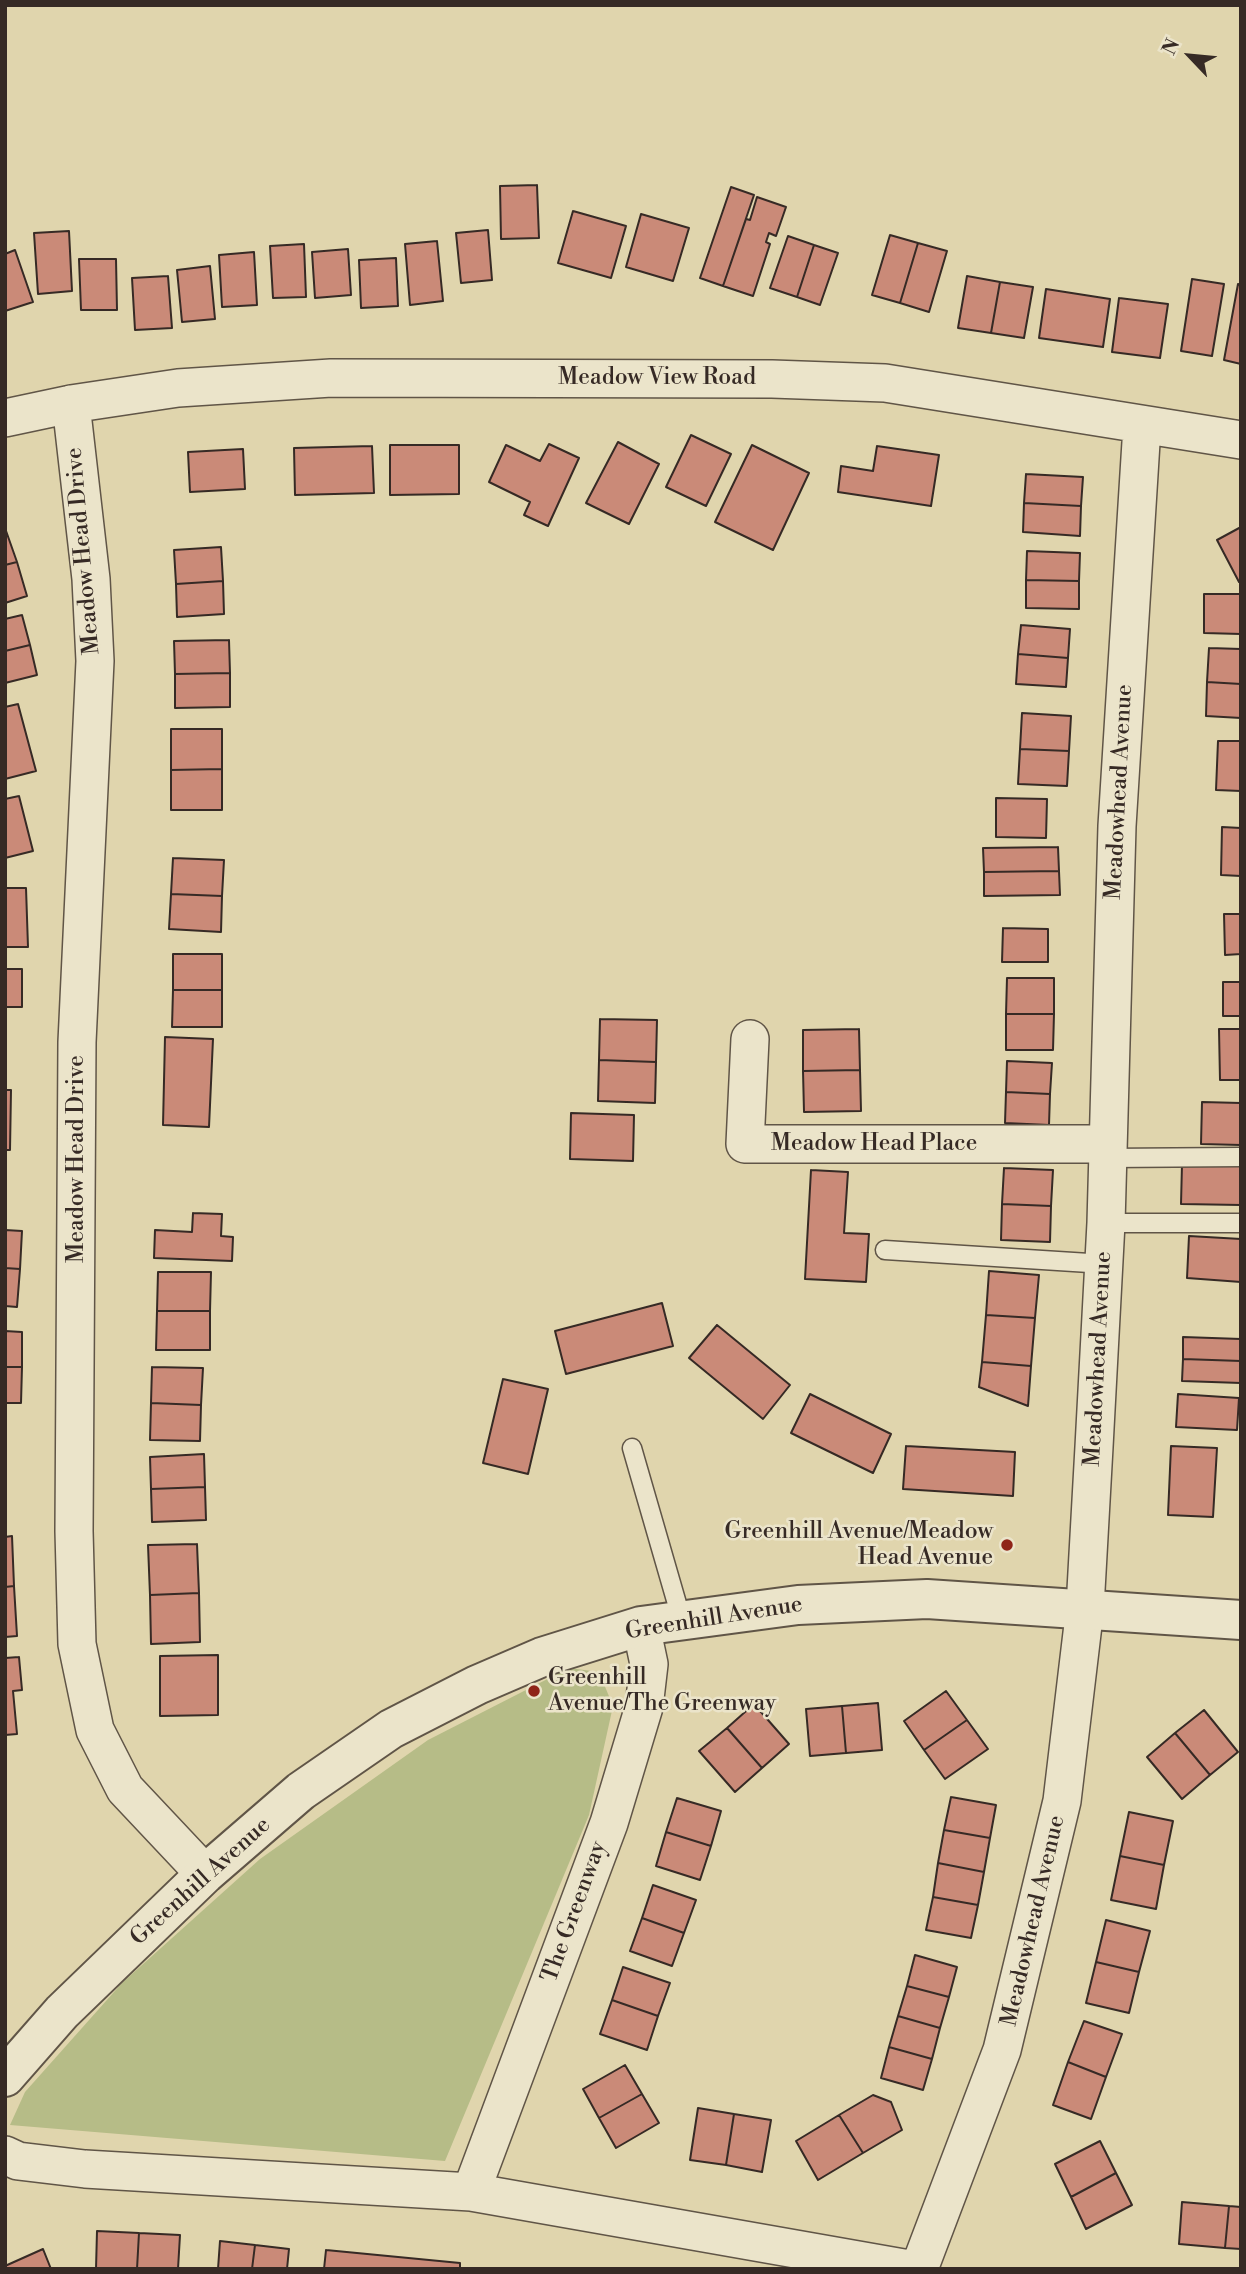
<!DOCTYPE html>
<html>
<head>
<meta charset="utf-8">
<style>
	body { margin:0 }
	#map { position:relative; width:1246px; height:2274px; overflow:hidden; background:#e0d5ad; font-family:"Libre Bodoni",serif }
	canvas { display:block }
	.frame { position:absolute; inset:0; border:7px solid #362a25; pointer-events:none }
	.north { position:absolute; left:1155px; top:21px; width:70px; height:70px; -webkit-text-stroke:5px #ebe4ca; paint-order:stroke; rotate:296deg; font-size:19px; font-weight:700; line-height:28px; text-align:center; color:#362a25 }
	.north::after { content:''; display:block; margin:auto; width:24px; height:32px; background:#362a25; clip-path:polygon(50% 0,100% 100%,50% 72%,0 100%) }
</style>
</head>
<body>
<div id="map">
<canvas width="1246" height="2274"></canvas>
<div class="frame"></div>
<div class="north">N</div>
</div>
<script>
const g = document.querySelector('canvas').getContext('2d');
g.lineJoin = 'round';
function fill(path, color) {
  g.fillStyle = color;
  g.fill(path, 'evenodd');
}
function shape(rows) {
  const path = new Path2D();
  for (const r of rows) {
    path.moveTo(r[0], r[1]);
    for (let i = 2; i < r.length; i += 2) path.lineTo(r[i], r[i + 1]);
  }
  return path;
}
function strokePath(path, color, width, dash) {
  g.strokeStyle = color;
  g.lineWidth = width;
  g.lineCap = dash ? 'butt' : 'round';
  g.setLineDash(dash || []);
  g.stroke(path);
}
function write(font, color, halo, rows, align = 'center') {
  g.font = font + ' "Libre Bodoni",serif';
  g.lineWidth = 5;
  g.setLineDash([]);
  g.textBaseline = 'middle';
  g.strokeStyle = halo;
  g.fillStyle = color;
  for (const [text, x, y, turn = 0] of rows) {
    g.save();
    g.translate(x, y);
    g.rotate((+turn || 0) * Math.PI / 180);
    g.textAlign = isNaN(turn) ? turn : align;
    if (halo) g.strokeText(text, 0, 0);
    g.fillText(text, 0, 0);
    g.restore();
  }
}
fill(shape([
	[569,1668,599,1672,613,1706,589,1815,445,2161,10,2125,25,2092,122,1983,260,1859,428,1740]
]), '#b6bc87');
const building = shape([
	[537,185,539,238,501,239,500,186,537,185],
	[731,187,754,195,723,286,700,278,731,187],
	[757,197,786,207,776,236,769,233,766,242,770,244,753,296,723,286,746,219,750,220,757,197],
	[573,211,626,226,611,278,558,263,573,211],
	[641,214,689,228,673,281,626,267,641,214],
	[488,230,492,280,461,283,456,233,488,230],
	[69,231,72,291,38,294,34,233,69,231],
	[890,235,918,243,900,303,872,295,890,235],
	[788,236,814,245,797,297,770,288,788,236],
	[437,241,443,301,410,305,405,244,437,241],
	[918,243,947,251,929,312,900,303,918,243],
	[304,244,306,297,273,298,270,246,304,244],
	[814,245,838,253,820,305,797,297,814,245],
	[348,249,351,295,315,298,312,252,348,249],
	[15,250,33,302,5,311,5,254,15,250],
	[254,252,257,305,222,307,219,255,254,252],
	[396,258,398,306,361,308,359,260,396,258],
	[79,259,116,259,117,310,81,310,79,259],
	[210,266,215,319,182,322,177,270,210,266],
	[168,276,172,328,135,330,132,278,168,276],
	[967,276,1000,282,991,333,958,328,967,276],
	[1192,279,1224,284,1212,356,1181,351,1192,279],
	[1000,282,1033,287,1024,338,991,333,1000,282],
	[1238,284,1241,285,1241,364,1224,360,1238,284],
	[1046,289,1110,299,1103,347,1039,338,1046,289],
	[1119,298,1168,304,1160,358,1112,352,1119,298],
	[691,435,731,454,706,506,666,487,691,435],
	[618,442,659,464,629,524,586,503,618,442],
	[549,444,579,458,548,526,524,515,530,502,489,482,506,445,540,461,549,444],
	[390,445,459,445,459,494,390,495,390,445],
	[752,445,809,473,773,550,715,522,752,445],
	[372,446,374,493,295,495,294,448,372,446],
	[877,446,939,455,931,506,838,492,841,466,873,471,877,446],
	[243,449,245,489,190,492,188,452,243,449],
	[1026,474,1083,477,1081,506,1024,503,1026,474],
	[1024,503,1081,506,1080,536,1023,532,1024,503],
	[1241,527,1241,581,1239,582,1217,540,1241,527],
	[5,528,17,562,5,565,5,528],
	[221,547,223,581,176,584,174,550,221,547],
	[1027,551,1080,553,1079,581,1026,580,1027,551],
	[17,562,27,596,5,603,5,565,17,562],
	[1026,580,1079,581,1079,609,1026,608,1026,580],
	[223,581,224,614,177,617,176,584,223,581],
	[1204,594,1241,594,1241,634,1204,633,1204,594],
	[22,615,30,645,5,651,5,619,22,615],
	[1021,625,1070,629,1068,658,1018,654,1021,625],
	[229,640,230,673,175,674,174,641,229,640],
	[30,645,37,675,5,683,5,651,30,645],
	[1209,648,1241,649,1241,684,1207,682,1209,648],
	[1018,654,1068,658,1066,687,1016,684,1018,654],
	[230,673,230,707,175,708,175,674,230,673],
	[1207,682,1241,684,1241,718,1206,716,1207,682],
	[18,704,36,771,5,779,5,707,18,704],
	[1022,713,1071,716,1069,751,1020,749,1022,713],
	[171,729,222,729,222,769,171,770,171,729],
	[1218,741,1241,741,1241,791,1216,790,1218,741],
	[1020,749,1069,751,1067,786,1018,784,1020,749],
	[222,769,222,810,171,810,171,770,222,769],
	[19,796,33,851,5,858,5,799,19,796],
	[996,798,1047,799,1046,838,996,837,996,798],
	[1222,827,1241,828,1241,876,1221,875,1222,827],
	[1058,847,1059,871,984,872,983,848,1058,847],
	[173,858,224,860,222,896,171,894,173,858],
	[1059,871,1060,895,984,896,984,872,1059,871],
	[5,888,26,888,28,947,5,947,5,888],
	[171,894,222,896,221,932,169,929,171,894],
	[1224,914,1241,914,1241,954,1225,955,1224,914],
	[1003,928,1048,929,1048,962,1002,962,1003,928],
	[173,954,222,954,222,990,173,990,173,954],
	[5,969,22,969,22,1007,5,1007,5,969],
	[1007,978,1054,978,1054,1014,1006,1014,1007,978],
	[1223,982,1241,982,1241,1016,1223,1016,1223,982],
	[173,990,222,990,222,1027,172,1027,173,990],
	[1006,1014,1054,1014,1053,1050,1006,1050,1006,1014],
	[600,1019,657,1020,656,1062,599,1060,600,1019],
	[859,1029,860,1070,803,1071,803,1030,859,1029],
	[1219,1029,1241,1029,1241,1080,1220,1080,1219,1029],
	[165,1037,213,1039,209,1127,163,1125,165,1037],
	[599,1060,656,1062,655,1103,598,1101,599,1060],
	[1007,1061,1052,1063,1050,1094,1006,1092,1007,1061],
	[860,1070,861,1111,804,1112,803,1071,860,1070],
	[5,1090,11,1090,10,1150,5,1150,5,1090],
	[1006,1092,1050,1094,1049,1125,1005,1123,1006,1092],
	[1202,1102,1241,1103,1241,1145,1201,1144,1202,1102],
	[571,1113,634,1115,633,1161,570,1159,571,1113],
	[1182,1164,1241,1165,1241,1205,1181,1204,1182,1164],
	[1004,1168,1053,1170,1051,1206,1002,1204,1004,1168],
	[811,1170,848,1172,844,1233,869,1234,866,1282,805,1279,811,1170],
	[1002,1204,1051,1206,1050,1242,1001,1240,1002,1204],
	[193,1213,222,1214,221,1236,233,1237,232,1261,154,1258,155,1230,192,1232,193,1213],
	[5,1230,22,1231,20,1269,5,1268,5,1230],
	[1189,1236,1241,1239,1241,1282,1187,1278,1189,1236],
	[5,1268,20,1269,17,1307,5,1306,5,1268],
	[989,1271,1039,1275,1035,1318,986,1315,989,1271],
	[158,1272,211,1272,210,1311,157,1311,158,1272],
	[662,1303,673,1346,566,1374,555,1331,662,1303],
	[157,1311,210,1311,210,1350,156,1350,157,1311],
	[986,1315,1035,1318,1031,1366,982,1362,986,1315],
	[717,1325,790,1385,763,1419,689,1358,717,1325],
	[5,1331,22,1332,22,1367,5,1367,5,1331],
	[1183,1337,1241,1339,1241,1361,1183,1359,1183,1337],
	[1183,1359,1241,1361,1241,1383,1182,1381,1183,1359],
	[982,1362,1031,1366,1028,1406,979,1387,982,1362],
	[5,1367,22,1367,21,1403,5,1403,5,1367],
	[152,1367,203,1368,201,1405,151,1403,152,1367],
	[503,1379,548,1389,528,1474,483,1463,503,1379],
	[810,1394,891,1434,873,1473,791,1433,810,1394],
	[1178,1394,1239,1398,1237,1430,1176,1427,1178,1394],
	[151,1403,201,1405,200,1441,150,1440,151,1403],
	[906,1446,1015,1452,1013,1496,903,1489,906,1446],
	[1171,1446,1217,1448,1213,1517,1168,1515,1171,1446],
	[204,1454,205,1487,151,1489,150,1457,204,1454],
	[205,1487,206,1520,152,1522,151,1489,205,1487],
	[12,1536,14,1586,5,1587,5,1537,12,1536],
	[197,1544,199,1593,150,1595,148,1545,197,1544],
	[14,1586,17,1636,5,1637,5,1587,14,1586],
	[199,1593,200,1642,151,1644,150,1595,199,1593],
	[218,1655,218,1715,160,1716,160,1656,218,1655],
	[19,1657,22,1690,13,1691,17,1734,5,1735,5,1658,19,1657],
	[946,1691,967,1720,924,1750,904,1721,946,1691],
	[878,1703,882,1750,846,1753,842,1706,878,1703],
	[754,1704,789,1744,762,1768,727,1728,754,1704],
	[842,1706,846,1753,810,1756,806,1709,842,1706],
	[1204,1710,1238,1752,1210,1775,1175,1733,1204,1710],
	[967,1720,988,1749,945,1779,924,1750,967,1720],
	[727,1728,762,1768,735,1792,699,1751,727,1728],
	[1175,1733,1210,1775,1182,1799,1147,1757,1175,1733],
	[951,1797,996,1805,990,1838,944,1830,951,1797],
	[677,1798,721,1811,711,1846,666,1832,677,1798],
	[1129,1812,1173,1821,1164,1865,1120,1856,1129,1812],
	[944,1830,990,1838,984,1872,938,1863,944,1830],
	[666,1832,711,1846,700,1880,656,1866,666,1832],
	[1120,1856,1164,1865,1156,1909,1111,1900,1120,1856],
	[938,1863,984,1872,978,1905,933,1897,938,1863],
	[653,1885,696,1900,684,1933,642,1918,653,1885],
	[933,1897,978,1905,971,1938,926,1930,933,1897],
	[642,1918,684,1933,672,1966,630,1951,642,1918],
	[1106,1920,1150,1931,1139,1972,1096,1962,1106,1920],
	[915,1955,957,1967,949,1997,907,1986,915,1955],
	[1096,1962,1139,1972,1129,2013,1086,2003,1096,1962],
	[623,1967,670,1983,658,2016,612,2000,623,1967],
	[907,1986,949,1997,940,2028,898,2016,907,1986],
	[612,2000,658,2016,647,2050,600,2034,612,2000],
	[898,2016,940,2028,932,2059,889,2047,898,2016],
	[1084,2021,1122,2034,1106,2077,1068,2062,1084,2021],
	[889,2047,932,2059,923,2090,881,2078,889,2047],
	[1068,2062,1106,2077,1091,2119,1053,2105,1068,2062],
	[625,2065,642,2094,599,2118,583,2089,625,2065],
	[642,2094,659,2123,616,2148,599,2118,642,2094],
	[873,2095,891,2102,902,2130,863,2153,839,2115,873,2095],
	[698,2108,734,2114,726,2165,690,2160,698,2108],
	[734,2114,771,2120,762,2172,726,2165,734,2114],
	[839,2115,863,2153,818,2180,796,2141,839,2115],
	[1100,2141,1116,2173,1071,2197,1055,2164,1100,2141],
	[1116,2173,1132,2205,1086,2229,1071,2197,1116,2173],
	[1182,2202,1229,2206,1225,2248,1179,2244,1182,2202],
	[1229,2206,1241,2207,1241,2249,1225,2248,1229,2206],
	[97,2231,139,2233,137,2269,96,2269,97,2231],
	[139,2233,180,2235,178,2269,137,2269,139,2233],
	[220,2241,255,2245,252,2269,218,2269,220,2241],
	[255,2245,289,2249,287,2269,252,2269,255,2245],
	[43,2249,51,2269,5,2269,5,2266,43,2249],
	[326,2250,460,2263,460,2269,324,2269,326,2250]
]);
fill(building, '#ca8a78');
strokePath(building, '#362a25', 2);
const service = shape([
	[1108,1158,1241,1157],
	[1106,1223,1241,1223],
	[885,1250,1105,1264],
	[632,1448,682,1621]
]);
const minor = shape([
	[71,404,91,579,95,661,77,1042,74,1531,77,1644,95,1730,125,1789,205,1874],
	[5,418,71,404,178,388,331,378,772,379,885,383,1241,440],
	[750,1039,745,1144,1108,1144],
	[5,2155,18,2161,85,2169,471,2192,909,2269],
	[471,2192,609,1823,644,1707,649,1664,641,1626],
	[919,2269,1002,2050,1062,1801,1085,1608,1094,1447,1106,1223,1117,826,1142,426]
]);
const tertiary = shape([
	[5,2077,62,2012,205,1874,301,1791,391,1729,477,1685,542,1657,641,1626,798,1605,927,1599,1241,1620]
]);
strokePath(service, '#605547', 21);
strokePath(minor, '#605547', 40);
strokePath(tertiary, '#605547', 42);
strokePath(service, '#ebe4ca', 18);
strokePath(minor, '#ebe4ca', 37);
strokePath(tertiary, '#ebe4ca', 38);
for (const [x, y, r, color] of [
	[1007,1545,7,"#8f2418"],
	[534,1691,7,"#8f2418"]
]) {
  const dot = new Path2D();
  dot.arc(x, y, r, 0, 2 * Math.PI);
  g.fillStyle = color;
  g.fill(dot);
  strokePath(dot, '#ebe4ca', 2.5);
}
write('23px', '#362a25', '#ebe4ca', [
	["Meadow View Road",657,378],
	["Meadow Head Drive",84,551,-95],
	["Meadowhead Avenue",1120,792,-87],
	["Meadow Head Place",874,1144],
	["Meadow Head Drive",77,1159,-90],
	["Meadowhead Avenue",1099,1359,-87],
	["Greenhill Avenue",714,1619,-9],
	["Greenhill Avenue",201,1882,-42],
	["The Greenway",575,1912,-70],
	["Meadowhead Avenue",1034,1921,-77]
]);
write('23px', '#362a25', '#ebe4ca', [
	["Greenhill Avenue/Meadow",993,1532],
	["Head Avenue",993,1558],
	["Greenhill",548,1678,"left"],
	["Avenue/The Greenway",548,1704,"left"]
], 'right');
</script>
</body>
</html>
